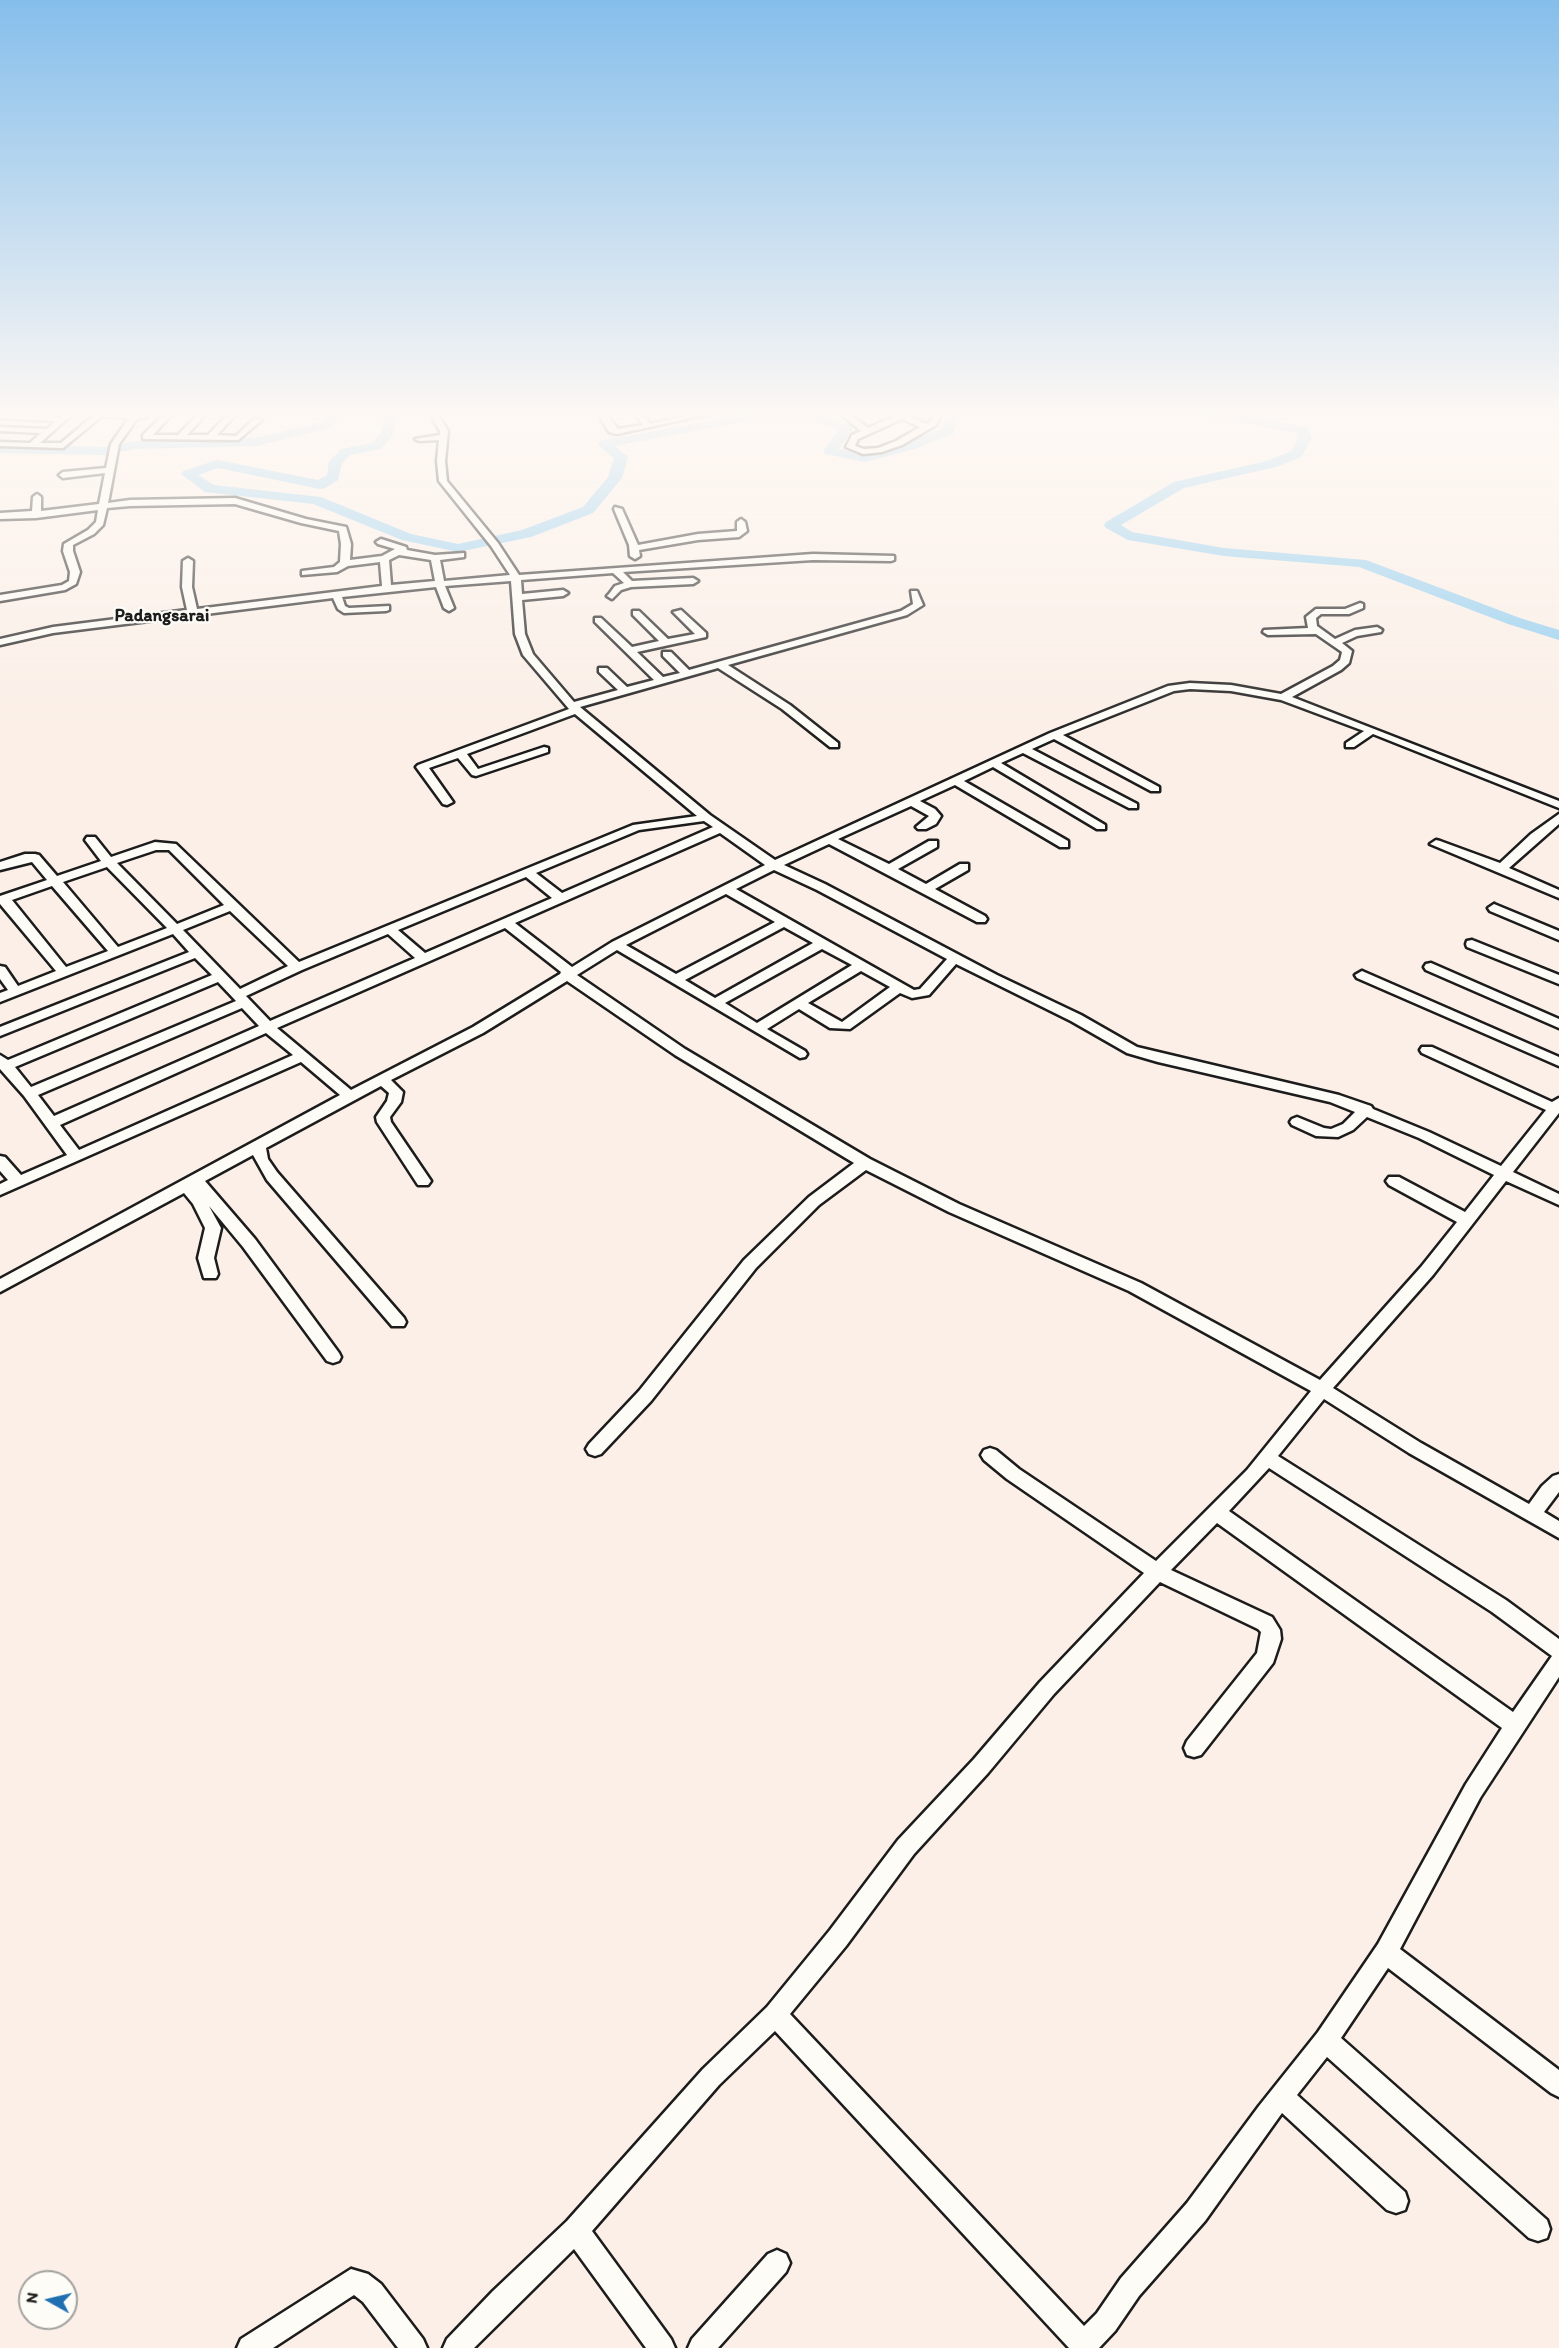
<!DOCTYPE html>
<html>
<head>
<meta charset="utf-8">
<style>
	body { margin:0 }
	#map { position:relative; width:1559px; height:2348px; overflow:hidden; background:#fbefe7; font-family:Itim,sans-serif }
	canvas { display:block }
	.north { position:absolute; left:18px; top:2270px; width:60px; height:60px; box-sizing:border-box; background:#fdfcf7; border:2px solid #a3a29f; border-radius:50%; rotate:278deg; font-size:16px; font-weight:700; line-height:24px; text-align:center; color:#1c1c1c }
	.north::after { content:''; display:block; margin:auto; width:21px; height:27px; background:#1f6fb2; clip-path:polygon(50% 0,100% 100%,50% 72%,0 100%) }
</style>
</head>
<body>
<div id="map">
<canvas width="1559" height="2348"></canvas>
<div class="north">N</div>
</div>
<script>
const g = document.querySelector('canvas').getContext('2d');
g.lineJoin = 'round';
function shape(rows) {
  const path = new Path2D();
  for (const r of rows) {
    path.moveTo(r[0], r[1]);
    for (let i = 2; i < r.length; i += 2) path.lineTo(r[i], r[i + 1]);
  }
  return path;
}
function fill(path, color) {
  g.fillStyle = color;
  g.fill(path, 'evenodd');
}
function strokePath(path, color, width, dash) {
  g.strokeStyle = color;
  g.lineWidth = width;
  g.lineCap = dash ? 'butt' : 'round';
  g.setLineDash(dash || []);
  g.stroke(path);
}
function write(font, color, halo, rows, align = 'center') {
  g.font = font + ' Itim,sans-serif';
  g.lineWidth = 4.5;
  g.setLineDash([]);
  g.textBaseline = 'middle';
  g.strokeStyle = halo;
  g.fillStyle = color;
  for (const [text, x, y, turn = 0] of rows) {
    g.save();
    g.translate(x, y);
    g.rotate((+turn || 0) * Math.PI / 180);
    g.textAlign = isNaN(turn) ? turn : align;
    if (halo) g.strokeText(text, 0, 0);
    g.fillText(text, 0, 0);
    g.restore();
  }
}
fill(shape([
	[331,411,343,411,331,428,257,446,136,449,104,455,0,453,0,445,104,447,136,441,257,438,321,422,331,411],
	[386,411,398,411,392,437,381,449,350,455,342,463,338,480,325,488,320,489,218,468,198,475,214,485,321,497,411,534,458,544,522,530,583,507,608,477,614,458,600,447,598,444,600,441,760,411,813,411,852,426,853,429,839,449,865,454,905,443,943,428,948,411,960,411,954,433,915,449,865,462,825,454,823,451,839,430,808,418,764,418,615,446,628,457,622,478,593,513,531,537,458,552,402,540,313,504,205,492,181,474,183,471,217,460,318,480,327,475,329,462,341,449,372,443,381,433,386,411],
	[1195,411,1221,411,1302,426,1307,427,1312,438,1301,457,1276,467,1184,488,1121,525,1132,532,1224,548,1366,560,1520,618,1559,630,1559,640,1508,624,1359,567,1224,556,1128,540,1106,528,1104,525,1106,522,1174,482,1267,461,1291,451,1298,438,1297,433,1201,415,1195,411]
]), '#90cdf0');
const minor = shape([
	[67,411,76,411,40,443,61,443,99,411,133,414,136,411,144,411,141,414,147,417,137,419,119,444,108,503,130,500,235,498,306,519,346,527,351,544,350,560,382,556,395,549,378,544,376,542,381,539,406,547,407,550,435,555,464,553,464,557,440,560,444,581,510,575,491,546,439,481,437,461,439,440,419,441,415,439,440,435,440,431,428,411,436,411,448,431,445,461,447,481,498,543,519,575,813,554,894,556,894,560,891,561,813,560,623,572,632,581,693,578,698,581,693,584,631,587,621,590,612,599,607,596,609,594,615,586,624,583,613,573,521,580,522,594,563,590,568,593,563,596,522,600,525,634,533,654,574,702,618,690,599,672,599,668,607,668,627,687,654,680,595,622,595,618,601,618,632,647,659,641,633,615,633,611,639,611,668,639,695,634,673,612,681,610,706,633,706,637,637,652,663,677,680,673,663,656,663,652,671,652,689,670,901,611,913,604,911,591,917,591,923,605,907,615,728,665,790,705,838,743,838,747,830,747,782,709,718,668,580,707,710,815,775,860,1050,733,1168,686,1190,683,1231,685,1281,694,1333,666,1340,660,1342,652,1316,634,1268,635,1263,632,1264,630,1308,628,1306,617,1316,609,1345,609,1360,603,1363,604,1363,608,1349,614,1321,614,1316,618,1317,626,1335,639,1355,630,1377,627,1382,630,1381,632,1357,636,1342,643,1352,651,1349,663,1341,670,1292,697,1559,801,1559,808,1373,734,1354,747,1346,747,1346,743,1364,731,1281,700,1231,691,1190,689,1174,691,1063,735,1159,787,1159,791,1151,791,1054,739,1032,749,1137,804,1137,808,1129,808,1023,753,1001,763,1105,825,1105,829,1097,829,993,767,964,781,1068,841,1068,847,1060,847,955,785,920,801,935,809,941,816,936,824,926,829,918,829,916,827,929,816,911,806,838,839,889,864,929,841,937,841,937,847,898,869,926,884,960,864,968,864,968,870,935,889,985,916,987,919,985,922,977,922,829,844,784,865,825,884,997,975,1081,1015,1137,1047,1339,1095,1371,1106,1373,1109,1429,1132,1501,1166,1546,1110,1422,1053,1420,1050,1422,1047,1432,1047,1552,1102,1559,1098,1559,1113,1513,1172,1559,1194,1559,1205,1506,1181,1433,1275,1333,1388,1421,1443,1529,1504,1542,1486,1553,1476,1559,1474,1559,1492,1544,1512,1559,1521,1559,1538,1409,1453,1324,1399,1278,1456,1506,1600,1559,1639,1559,1677,1480,1798,1400,1949,1559,2070,1559,2097,1551,2093,1388,1968,1341,2038,1547,2220,1550,2229,1547,2238,1538,2241,1529,2238,1327,2057,1297,2095,1405,2192,1408,2201,1405,2210,1396,2213,1387,2210,1282,2113,1205,2221,1139,2296,1115,2331,1099,2348,1069,2348,775,2031,719,2085,592,2231,671,2339,675,2348,646,2348,574,2249,474,2348,443,2348,447,2339,493,2291,567,2221,703,2069,767,2007,830,1930,898,1840,974,1759,1040,1682,1144,1573,1007,1479,984,1460,981,1455,984,1450,990,1448,996,1450,1019,1469,1156,1561,1247,1470,1311,1391,1129,1291,949,1212,866,1170,819,1205,756,1268,651,1401,601,1454,595,1456,589,1454,586,1449,589,1444,639,1391,744,1260,809,1197,854,1163,675,1055,567,981,483,1033,391,1080,403,1092,401,1102,390,1117,391,1122,431,1181,428,1185,418,1185,377,1122,376,1117,387,1101,389,1093,381,1086,266,1148,268,1159,277,1172,404,1318,406,1322,404,1326,392,1326,267,1180,253,1155,205,1181,255,1239,339,1353,341,1357,339,1361,333,1363,327,1361,243,1247,209,1206,221,1228,214,1258,218,1274,216,1278,204,1278,198,1258,205,1228,193,1204,184,1193,0,1292,0,1279,340,1095,301,1062,0,1195,0,1184,8,1180,0,1171,0,1156,5,1157,21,1175,67,1155,24,1096,0,1069,0,1055,8,1060,212,975,195,958,0,1036,0,1027,189,952,173,934,0,1002,0,993,8,990,0,979,0,966,5,967,18,986,56,971,0,904,0,896,47,880,32,862,0,870,0,862,25,854,35,854,39,855,57,876,101,861,85,840,87,837,95,837,111,857,155,842,176,844,299,962,633,825,697,816,575,714,467,754,478,769,544,747,548,748,548,752,476,776,472,775,458,758,429,768,453,802,447,805,443,804,416,767,418,765,569,709,523,655,515,634,511,581,445,586,454,608,449,611,444,608,436,587,342,597,345,606,349,608,389,606,389,610,386,611,344,613,338,609,333,598,198,615,193,618,189,616,53,633,0,645,0,639,53,627,187,610,182,587,183,561,188,558,193,561,192,587,197,609,382,586,380,562,348,566,337,572,302,575,302,571,334,567,340,562,341,544,339,531,301,523,235,504,130,506,107,508,103,525,94,534,73,545,73,551,80,572,76,584,65,590,0,601,0,595,62,585,69,581,70,572,63,551,64,544,88,530,96,522,98,510,36,518,0,519,0,513,32,511,33,497,37,494,41,497,41,511,99,504,105,473,63,478,59,475,63,472,106,468,111,444,129,418,102,416,63,448,0,446,0,442,30,443,41,433,0,431,0,427,47,429,55,421,0,418,0,414,61,417,67,411],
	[399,555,431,560,435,581,391,585,389,560,399,555],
	[704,821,713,827,562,893,536,873,639,830,704,821],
	[720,833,765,865,612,942,572,967,515,923,720,833],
	[156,850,169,850,224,905,177,924,117,863,156,850],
	[107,867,167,928,118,947,63,882,107,867],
	[774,870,817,890,947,959,920,989,914,990,736,889,774,870],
	[526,877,552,898,425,953,398,930,526,877],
	[52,886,108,951,66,967,12,900,52,886],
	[726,894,775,922,676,974,626,945,726,894],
	[230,911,288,966,240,989,183,930,230,911],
	[784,927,813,943,715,998,685,980,784,927],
	[505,928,561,972,560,974,473,1027,351,1090,277,1028,505,928],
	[388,934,415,958,270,1021,246,996,302,970,388,934],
	[822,949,852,965,757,1023,725,1003,822,949],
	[617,950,800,1058,805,1057,807,1054,805,1051,767,1029,799,1009,830,1028,850,1029,900,993,912,998,929,995,956,964,1071,1021,1127,1053,1158,1062,1330,1102,1355,1112,1343,1124,1331,1129,1324,1128,1297,1117,1292,1119,1290,1122,1292,1125,1316,1136,1338,1137,1353,1130,1367,1117,1419,1138,1494,1175,1465,1212,1399,1177,1389,1177,1386,1181,1389,1185,1457,1222,1421,1267,1320,1380,1141,1283,959,1204,870,1159,685,1049,577,975,617,950],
	[861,971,890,987,842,1022,808,1003,861,971],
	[218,982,236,1001,31,1087,15,1067,218,982],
	[242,1008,259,1026,54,1116,38,1095,242,1008],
	[266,1033,293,1055,79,1150,60,1125,266,1033],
	[1269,1468,1492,1612,1552,1656,1513,1712,1229,1511,1269,1468],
	[1217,1523,1502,1728,1466,1784,1378,1944,1318,2032,1259,2106,1187,2203,1121,2278,1097,2313,1084,2326,790,2014,846,1946,914,1854,988,1773,1054,1694,1160,1582,1258,1629,1261,1632,1257,1653,1187,1741,1184,1748,1187,1755,1194,1757,1201,1755,1273,1663,1281,1639,1280,1630,1272,1617,1171,1570,1217,1523],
	[167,411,175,411,153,435,178,435,201,411,209,411,187,435,208,435,231,411,238,412,217,435,236,436,255,418,262,420,238,440,143,439,143,435,167,411],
	[596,411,604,411,618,429,643,425,634,411,642,411,650,424,709,411,723,411,617,434,609,432,596,411],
	[837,411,846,411,868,428,895,416,888,411,898,411,926,424,930,422,935,411,943,411,936,425,902,445,882,452,863,454,846,447,852,435,861,431,837,411],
	[902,419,920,427,896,441,878,448,864,449,855,446,858,439,902,419],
	[615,507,622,509,638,545,698,534,737,531,737,522,741,519,745,522,747,531,739,537,698,540,639,550,640,556,635,559,630,556,629,545,614,509,615,507],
	[1559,814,1559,824,1509,868,1559,890,1559,898,1430,844,1436,840,1440,841,1500,863,1531,834,1559,814],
	[1494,904,1559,931,1559,940,1490,911,1488,908,1494,904],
	[1472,940,1559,975,1559,984,1467,947,1466,944,1467,941,1472,940],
	[1431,963,1559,1019,1559,1028,1426,970,1424,967,1426,964,1431,963],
	[1362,971,1559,1057,1559,1066,1357,978,1355,975,1362,971],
	[777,2250,786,2254,790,2263,786,2272,718,2348,688,2348,692,2339,768,2254,777,2250],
	[351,2269,368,2274,381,2284,423,2339,427,2348,398,2348,363,2302,354,2295,273,2348,237,2348,241,2339,351,2269]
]);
strokePath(minor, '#1c1c1c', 5);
fill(minor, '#fdfcf7');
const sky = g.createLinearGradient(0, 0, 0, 740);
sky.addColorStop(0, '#85beeb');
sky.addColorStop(0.56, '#fdf8f4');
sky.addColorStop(1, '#fdf8f400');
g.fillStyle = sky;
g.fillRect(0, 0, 1559, 740);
write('bold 18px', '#1c1c1c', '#fdfcf7', [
	["Padangsarai",162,616]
]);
</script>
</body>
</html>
